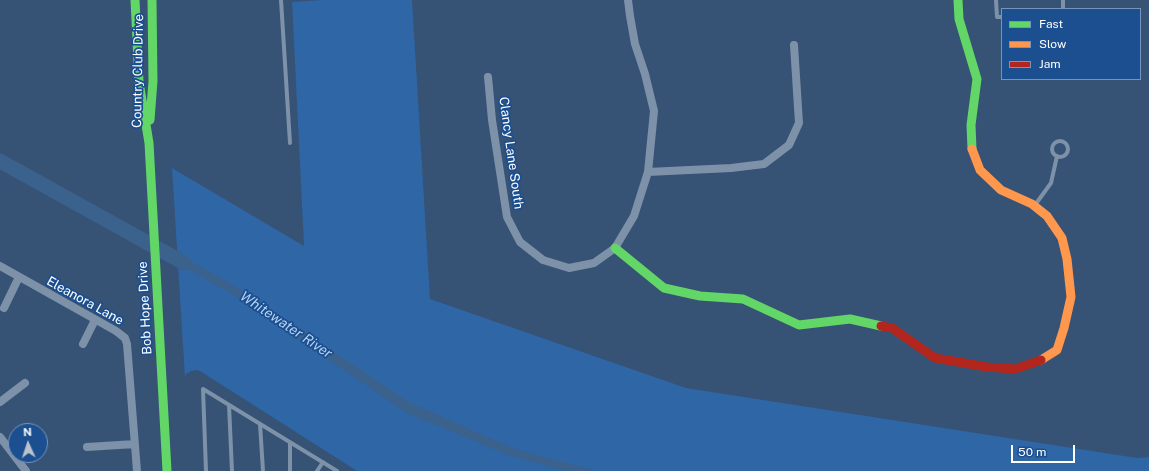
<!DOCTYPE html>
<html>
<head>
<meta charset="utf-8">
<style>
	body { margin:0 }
	#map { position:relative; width:1149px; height:471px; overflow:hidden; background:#365274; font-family:"Public Sans",sans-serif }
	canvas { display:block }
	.legend { position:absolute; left:1001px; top:8px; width:140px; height:72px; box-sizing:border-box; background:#1b4f8f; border:1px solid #7695bc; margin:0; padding:5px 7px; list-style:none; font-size:12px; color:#fff }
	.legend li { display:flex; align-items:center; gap:8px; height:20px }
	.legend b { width:20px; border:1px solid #7695bc }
	.north { position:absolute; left:8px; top:423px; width:40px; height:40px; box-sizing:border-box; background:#1b4f8f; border:1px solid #7695bc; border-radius:50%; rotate:357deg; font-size:11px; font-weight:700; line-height:16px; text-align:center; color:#fff }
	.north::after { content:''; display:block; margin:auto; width:14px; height:18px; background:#b9c2ce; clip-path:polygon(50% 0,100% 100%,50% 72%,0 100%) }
	.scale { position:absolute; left:1011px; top:445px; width:64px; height:18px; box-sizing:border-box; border:2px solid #fff; border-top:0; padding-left:5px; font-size:12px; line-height:14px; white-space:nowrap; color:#fff; -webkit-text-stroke:3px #1b4f8f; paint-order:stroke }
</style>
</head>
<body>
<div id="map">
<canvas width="1149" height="471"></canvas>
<ul class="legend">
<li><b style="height:5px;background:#63d668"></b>Fast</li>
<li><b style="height:5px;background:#ff974d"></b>Slow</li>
<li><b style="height:5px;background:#b3261e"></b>Jam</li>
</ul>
<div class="north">N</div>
<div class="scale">50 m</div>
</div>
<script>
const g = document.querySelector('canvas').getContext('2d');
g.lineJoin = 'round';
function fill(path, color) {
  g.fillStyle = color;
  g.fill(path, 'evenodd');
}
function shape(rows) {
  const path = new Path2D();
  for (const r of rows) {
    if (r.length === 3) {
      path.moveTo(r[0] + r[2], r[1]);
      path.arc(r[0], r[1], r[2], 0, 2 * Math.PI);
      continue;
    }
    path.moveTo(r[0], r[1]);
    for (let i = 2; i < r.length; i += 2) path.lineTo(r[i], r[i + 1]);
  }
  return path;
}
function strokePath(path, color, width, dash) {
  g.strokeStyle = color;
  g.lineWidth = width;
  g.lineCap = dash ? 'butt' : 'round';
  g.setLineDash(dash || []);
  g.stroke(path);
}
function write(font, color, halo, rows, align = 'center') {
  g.font = font + ' "Public Sans",sans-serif';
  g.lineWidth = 3.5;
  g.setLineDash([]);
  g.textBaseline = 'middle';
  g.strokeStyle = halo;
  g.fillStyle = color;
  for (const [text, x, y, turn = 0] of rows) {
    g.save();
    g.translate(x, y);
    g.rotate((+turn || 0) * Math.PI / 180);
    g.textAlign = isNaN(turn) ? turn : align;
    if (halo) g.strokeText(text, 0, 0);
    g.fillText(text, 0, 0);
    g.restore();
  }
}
fill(shape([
	[321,0,412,0,430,299,686,388,1137,458,1149,457,1149,471,357,471,200,371,196,370,191,371,186,374,185,378,172,168,304,246,292,2]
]), '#2f66a5');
fill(shape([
	[167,248,238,288,409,402,512,448,596,471,564,471,508,455,407,413,235,296,168,258]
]), '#3b618d');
strokePath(shape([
	[0,161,184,263]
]), '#3b618d', 15);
strokePath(shape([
	[281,0,290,143],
	[996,0,997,17,1002,17],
	[1063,0,1063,9],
	[1060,149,8],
	[1035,205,1051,183,1057,156],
	[229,405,232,471],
	[260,424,263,471],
	[290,442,290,471],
	[206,471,203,389,337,471],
	[317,471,323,462]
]), '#7d92a8', 4);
strokePath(shape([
	[488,77,492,120,507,217,520,242,543,260,569,268,594,263,615,248,634,216,648,172,654,111,645,74,635,44,630,16,628,0],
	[648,172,731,168,764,164,789,145,799,123,794,45],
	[0,266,116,331,125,338,127,344,137,471],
	[4,308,19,277],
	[83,344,95,320],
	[0,402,25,383],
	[0,437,26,471],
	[87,447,135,444]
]), '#7d92a8', 8);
strokePath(shape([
	[135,0,139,82,149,143,167,471],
	[958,0,959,19,977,79,971,125,972,149],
	[150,120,153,81,152,0],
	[615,248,664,288,700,296,743,299,799,325,850,319,881,326]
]), '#63d668', 9);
strokePath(shape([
	[972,149,980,170,1001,190,1032,204,1047,216,1062,238,1067,259,1071,297,1064,328,1057,350,1041,360]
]), '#ff974d', 9);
strokePath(shape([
	[881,326,892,328,935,358,987,367,1015,369,1041,360]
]), '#b3261e', 9);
write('13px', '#fff', '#1b4f8f', [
	["Country Club Drive",138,71,-89],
	["Clancy Lane South",511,153,82],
	["Eleanora Lane",85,301,29],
	["Bob Hope Drive",145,308,-93]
]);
write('italic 14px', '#b5d3f5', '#1b4f8f', [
	["Whitewater River",286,325,34]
]);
</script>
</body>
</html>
